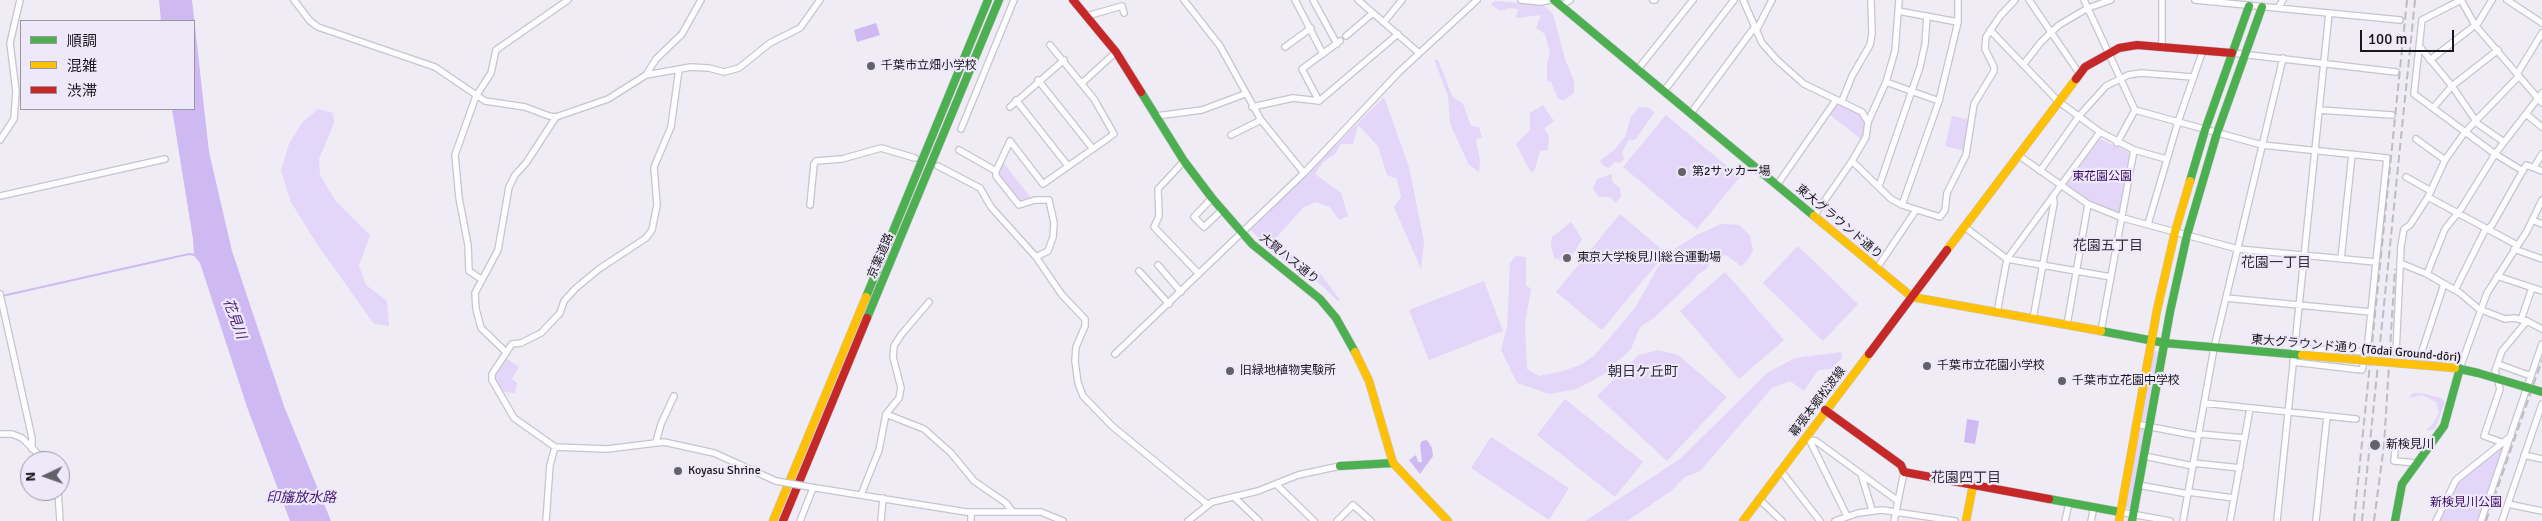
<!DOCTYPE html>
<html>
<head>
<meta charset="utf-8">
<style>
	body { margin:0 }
	#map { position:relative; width:2542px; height:521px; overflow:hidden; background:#efecf6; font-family:Signika,"Noto Sans JP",sans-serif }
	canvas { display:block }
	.legend { position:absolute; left:20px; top:20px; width:175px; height:90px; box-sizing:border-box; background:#eee9f9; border:1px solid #9995a1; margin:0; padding:6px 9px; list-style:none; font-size:15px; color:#19171d }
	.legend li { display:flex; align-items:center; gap:10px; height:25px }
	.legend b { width:25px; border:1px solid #9995a1 }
	.north { position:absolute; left:20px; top:451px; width:50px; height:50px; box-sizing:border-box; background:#eee9f9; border:1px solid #9995a1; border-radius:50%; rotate:267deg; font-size:14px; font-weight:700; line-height:20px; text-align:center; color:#19171d }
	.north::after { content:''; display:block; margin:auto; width:18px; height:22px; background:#646269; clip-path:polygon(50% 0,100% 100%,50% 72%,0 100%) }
	.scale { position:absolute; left:2360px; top:30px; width:94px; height:22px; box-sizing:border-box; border:2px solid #19171d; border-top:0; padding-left:6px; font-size:15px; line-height:18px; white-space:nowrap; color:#19171d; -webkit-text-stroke:4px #eee9f9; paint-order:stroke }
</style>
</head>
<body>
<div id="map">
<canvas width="2542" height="521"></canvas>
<ul class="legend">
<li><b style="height:6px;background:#4caf50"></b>順調</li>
<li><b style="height:6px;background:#ffc107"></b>混雑</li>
<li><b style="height:6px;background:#c62828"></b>渋滞</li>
</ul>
<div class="north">N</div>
<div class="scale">100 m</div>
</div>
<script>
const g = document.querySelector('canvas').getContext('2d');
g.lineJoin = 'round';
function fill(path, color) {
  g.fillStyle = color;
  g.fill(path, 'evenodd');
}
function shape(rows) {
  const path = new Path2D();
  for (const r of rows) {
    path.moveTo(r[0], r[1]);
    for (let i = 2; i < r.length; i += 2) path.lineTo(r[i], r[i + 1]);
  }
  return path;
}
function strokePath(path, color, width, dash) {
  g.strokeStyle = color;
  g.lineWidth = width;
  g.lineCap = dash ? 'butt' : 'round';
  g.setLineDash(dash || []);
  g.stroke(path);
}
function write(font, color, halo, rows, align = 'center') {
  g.font = font + ' Signika,"Noto Sans JP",sans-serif';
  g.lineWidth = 4.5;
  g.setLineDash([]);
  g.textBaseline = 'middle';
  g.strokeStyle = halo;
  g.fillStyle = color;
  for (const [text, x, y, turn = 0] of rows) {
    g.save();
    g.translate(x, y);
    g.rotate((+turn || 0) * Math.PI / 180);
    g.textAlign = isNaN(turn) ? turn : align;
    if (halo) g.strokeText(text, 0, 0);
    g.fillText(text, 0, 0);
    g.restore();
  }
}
fill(shape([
	[1494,1,1543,5,1553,14,1565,59,1574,81,1574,93,1563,101,1558,98,1551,82,1547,81,1547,63,1550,53,1545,34,1536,28,1541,15,1516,18,1518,9,1509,8,1501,11,1491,5],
	[1434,59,1438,60,1452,96,1463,104,1471,126,1479,127,1482,138,1476,139,1480,161,1479,172,1469,165,1450,124,1448,96],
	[1384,97,1409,167,1424,242,1421,269,1394,207,1401,197,1397,179,1387,175,1378,146,1358,125,1353,144,1341,144,1335,154,1323,162,1315,174,1341,193,1348,216,1339,220,1330,207,1315,202,1303,208,1274,240,1274,245,1320,273,1340,300,1338,301,1320,284,1271,251,1251,230],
	[1840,102,1856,112,1863,119,1866,131,1862,140,1829,114,1836,104],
	[1543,105,1554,121,1544,129,1549,136,1548,150,1540,151,1534,172,1530,171,1516,144,1530,130,1530,113],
	[1639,107,1650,108,1654,113,1635,140,1629,140,1622,152,1624,159,1620,163,1614,162,1609,168,1604,166,1600,161,1615,149,1625,137,1631,117],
	[318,109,333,113,334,123,319,159,320,175,335,200,370,235,359,266,366,285,387,301,389,326,374,324,317,244,291,202,281,171,289,144,301,124],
	[1666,115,1740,177,1697,229,1623,167],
	[1952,116,1971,120,1964,151,1945,146],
	[2100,139,2128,152,2131,156,2121,211,2117,213,2089,201,2068,188,2066,184],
	[1003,162,1031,198,1019,200,999,174],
	[1612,174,1612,182,1620,188,1621,196,1616,203,1610,197,1599,197,1593,189,1597,179],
	[1620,214,1666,253,1602,330,1556,292],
	[1571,222,1582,239,1574,253,1564,262,1556,258,1555,260,1551,247,1552,237],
	[1721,224,1739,225,1750,236,1753,250,1748,260,1741,266,1726,255,1712,257,1707,269,1698,274,1693,281,1655,317,1640,327,1631,349,1604,374,1577,389,1549,394,1517,383,1501,350,1507,326,1510,263,1516,256,1526,257,1526,285,1531,289,1525,324,1527,369,1539,376,1563,371,1580,365,1594,356,1635,308,1658,267,1676,248,1697,235],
	[1798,246,1858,304,1823,341,1763,283],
	[1725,272,1784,340,1739,379,1680,311],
	[1484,281,1503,331,1429,360,1409,310],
	[1658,350,1678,355,1727,397,1667,461,1597,396,1639,355],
	[2152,350,2161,352,2148,419,2143,421,2141,420],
	[1841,352,1842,358,1831,369,1818,370,1804,391,1790,381,1772,388,1700,471,1685,477,1671,491,1627,521,1585,521,1680,459,1767,373,1795,358],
	[506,358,519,367,512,379,517,383,515,393,503,392,495,379,495,375],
	[2413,393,2421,393,2441,398,2445,402,2435,429,2426,431,2434,422,2439,412,2436,402,2422,395,2409,398],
	[1565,399,1643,462,1615,497,1537,435],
	[2142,428,2146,431,2131,508,2128,508,2124,505,2138,429],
	[1491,437,1569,488,1549,520,1471,468],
	[2502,446,2504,447,2479,521,2439,521,2452,491,2459,482]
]), '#e3d6f9');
fill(shape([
	[159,0,192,0,209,152,232,251,284,406,331,521,290,521,247,407,200,263,194,256,193,239,172,109,194,109,194,21,161,21],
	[876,23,880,35,857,42,854,30],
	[1967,419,1979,421,1975,444,1964,442],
	[1427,440,1432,448,1433,456,1420,474,1409,460,1416,455,1418,462,1422,462,1420,445,1422,441]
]), '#cfb9f2');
strokePath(shape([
	[2,296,189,254,195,255]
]), '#cfb9f2', 2);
const street = shape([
	[294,0,310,21,318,27,435,67,485,101,525,107,549,116,556,117,608,99,646,75,656,59,682,34,701,0],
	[1184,0,1220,46,1261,120,1304,173],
	[1295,0,1323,54],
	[1313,0,1337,44],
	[1358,0,1419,53],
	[1521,0,1540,2,1551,0],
	[1653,0,1655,0],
	[1743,0,1762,43,1777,60,1804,84,1862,112,1868,122,1866,137,1852,161,1814,216],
	[2029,0,2079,73],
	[2084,0,2135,110,2262,145,2387,158,2376,262],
	[2195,0,2400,20],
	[2507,0,2542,23],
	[1561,6,1570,0],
	[2278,8,2283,0],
	[1898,11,1958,22],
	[1087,16,1122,6,1124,13],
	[1384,22,1402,0],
	[1990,30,2058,101,2100,132,2134,150,2166,159],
	[1756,31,1772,0],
	[1346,36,1373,13],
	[2162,45,2162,0],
	[1285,47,1311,28],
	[2420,47,2452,86,2478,124,2504,142],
	[2232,53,2396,72],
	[2430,60,2478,23,2492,0],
	[2023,65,2041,42,2059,25,2088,8,2111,0],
	[679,69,671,127,654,167,657,205,652,230,646,238,599,269,576,288,564,301,560,313,541,333,521,343,512,344,492,374,492,380,514,418,555,447,607,449,664,442,714,453,776,481],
	[1638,69,1693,0],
	[2517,74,2542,33],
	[646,75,691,67,709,68,724,72,739,68,770,43,800,28,820,0],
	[1038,80,1093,149],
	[1886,82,1939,101],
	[1082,83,1116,52],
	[1664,91,1734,0],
	[1016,100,1068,166],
	[1319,101,1302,69,1340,41],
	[1842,101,1852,76,1870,45,1872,34,1871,0],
	[1010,107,1064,60],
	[1252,107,1293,98,1319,101,1398,34],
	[2433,108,2452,86,2498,50],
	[2319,110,2392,115],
	[1691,113,1754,28],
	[2526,114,2542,127],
	[1156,116,1202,110,1245,94],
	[1868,122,1886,82,1895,51,1899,0],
	[961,129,1014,0],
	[1231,135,1261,120],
	[2416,139,2445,160],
	[0,140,14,119,16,91,10,43,20,0],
	[2117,143,2135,110],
	[959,150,996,171,996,176,1019,205,1035,200,1049,200,1054,223,1053,237,1048,251,1036,257],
	[2018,155,2088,204,2123,218,2238,249,2376,262,2367,352,2362,370,2293,362],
	[1184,161,1158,189,1159,216,1154,227,1199,274],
	[1852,161,1891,199,1902,205,1940,217,1945,210,1947,193,1966,155,1974,104,1994,71,1994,67,1985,49,1986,37,2000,16,2015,0],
	[938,166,980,188,991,207,1036,257,1062,295,1085,319,1085,326,1076,347,1075,361,1078,383,1083,396,1112,426,1207,504],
	[2534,167,2542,154],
	[996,171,1010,141,1043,184,1114,134,1094,99,1050,45],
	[2040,171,2079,116,2106,86,2128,75,2141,73,2193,77],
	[2523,171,2495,154,2414,94,2422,20,2461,0,2475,25,2542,103],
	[2406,177,2431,191],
	[1777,185,1836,100],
	[1879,186,1920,67,1925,44,1927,16],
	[0,196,165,159],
	[2428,197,2517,245],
	[1212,198,1194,217,1204,227,1222,210],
	[810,205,814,164,816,161,842,159,881,148,915,158],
	[1902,205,1939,101,1958,22,1958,0],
	[2532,220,2542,224],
	[2148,224,2178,122,2203,50],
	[1966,228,2007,259,2111,277],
	[2514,249,2542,259],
	[2341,259,2352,154],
	[2400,263,2427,274,2460,293,2479,309,2505,319,2514,318,2527,321,2542,329],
	[1158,265,1181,292],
	[1877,268,1916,210],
	[1139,271,1169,304],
	[2427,274,2445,229,2461,209,2495,154,2542,93],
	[2497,276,2542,291],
	[481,279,469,271,468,245,459,198,455,155,476,96,491,73,496,50,568,0],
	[2455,290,2484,232,2492,225,2526,165,2542,171],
	[0,294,32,438,32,449],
	[2226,298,2371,312],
	[1997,313,2007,259,2100,132],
	[2033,319,2054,203,2053,196],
	[2521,320,2532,288],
	[2067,325,2088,204],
	[2101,331,2134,150],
	[2294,348,2367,352],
	[506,352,481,328,476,309,475,293,498,250,509,187,515,175,526,163,556,117],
	[1115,354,1304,173,1399,72,1477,0],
	[2420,357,2444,284],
	[2461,362,2396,353,2401,246,2404,229,2410,225,2428,197,2445,160,2465,132,2519,76],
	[2498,364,2531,376],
	[2461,365,2487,293,2527,231,2542,200],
	[2204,403,2356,419],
	[886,414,924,429,951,453,974,481,1006,503,1012,511],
	[2136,424,2198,436],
	[0,434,12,434,22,438,45,461],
	[2199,434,2245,438],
	[1809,439,1847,516],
	[1810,440,1816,441,1898,501],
	[2396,440,2394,461,2417,463],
	[656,442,661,424,674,396],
	[2501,442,2484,436,2500,389,2495,371,2502,351,2527,321],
	[2524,455,2542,459],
	[2144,456,2193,466],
	[2193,463,2240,468],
	[1781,471,1820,521],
	[1861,474,1872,510],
	[1276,484,1314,521],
	[2138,485,2188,494],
	[810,487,966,512,1041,512,1063,521],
	[58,491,60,521],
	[2188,492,2234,498],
	[861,495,879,450,886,414,899,398,901,388,893,357,894,346,901,335,929,302],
	[1235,498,1259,521],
	[1759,499,1782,521],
	[2508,504,2542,511],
	[2120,512,2170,521],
	[546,521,550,465,555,447],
	[800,521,813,488],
	[881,521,883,498],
	[971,521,971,512],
	[1188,521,1212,502,1258,491,1298,475,1340,466],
	[1337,521,1353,505,1371,521],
	[1835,521,1858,513,1882,510,1955,521],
	[1894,521,1904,472],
	[2065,521,2069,503],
	[2091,521,2094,507],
	[2183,521,2214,348,2283,58],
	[2230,521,2250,408],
	[2277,521,2329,13],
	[2316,521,2327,416],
	[2436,521,2456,480,2511,436],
	[2481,521,2542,344],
	[2502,521,2542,404]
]);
const fast = shape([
	[1554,0,1814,216],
	[1141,92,1184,161,1212,198,1252,244,1320,299,1336,318,1355,352],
	[2190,181,2205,130,2249,6],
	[866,297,988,0],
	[867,318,999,0],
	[2101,331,2165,343,2302,355],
	[2456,368,2478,373],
	[1340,466,1393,463],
	[2049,499,2120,512],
	[2132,521,2170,312,2187,235,2217,133,2262,7],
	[2395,521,2402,484,2444,426,2460,368]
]);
const slow = shape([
	[1814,216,1912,297,2101,331],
	[1947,250,2076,79],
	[1355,352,1369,381,1393,463,1448,521],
	[773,521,866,297],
	[1743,521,1869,354],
	[1966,521,1973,485],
	[2119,521,2157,310,2175,232,2190,181]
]);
const jam = shape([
	[1073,0,1116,52,1141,92],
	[2076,79,2085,67,2119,48,2137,45,2232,53],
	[1869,354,1947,250],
	[1825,410,1901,465,1904,472,2049,499],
	[783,521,867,318]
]);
strokePath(street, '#c6c4cc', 8);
strokePath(fast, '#c6c4cc', 9);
strokePath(slow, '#c6c4cc', 9);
strokePath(jam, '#c6c4cc', 9);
strokePath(street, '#fdfcfe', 5.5);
strokePath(fast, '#4caf50', 8);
strokePath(slow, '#ffc107', 8);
strokePath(jam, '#c62828', 8);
strokePath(shape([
	[2354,521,2407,0],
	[2362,521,2415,0],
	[2374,521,2384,445,2395,269],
	[2486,521,2542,360]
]), '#bdbcbf', 2, [8, 4]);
const streetBridge = shape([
	[776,481,810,487]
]);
const fastBridge = shape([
	[2478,373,2542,392]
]);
const slowBridge = shape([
	[2302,355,2455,368]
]);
strokePath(streetBridge, '#c6c4cc', 8, []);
strokePath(fastBridge, '#c6c4cc', 9, []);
strokePath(slowBridge, '#c6c4cc', 9, []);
strokePath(streetBridge, '#fdfcfe', 5.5);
strokePath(fastBridge, '#4caf50', 8);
strokePath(slowBridge, '#ffc107', 8);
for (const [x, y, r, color] of [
	[871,66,5,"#646269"],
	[1682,172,5,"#646269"],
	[1567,258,5,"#646269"],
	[1927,366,5,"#646269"],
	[1230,371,5,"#646269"],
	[2062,381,5,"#646269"],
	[2375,445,6,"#646269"],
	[678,471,5,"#646269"]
]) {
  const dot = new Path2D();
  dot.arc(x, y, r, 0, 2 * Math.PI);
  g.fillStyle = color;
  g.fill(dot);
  strokePath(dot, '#eee9f9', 2);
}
write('12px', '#19171d', '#eee9f9', [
	["千葉市立畑小学校",881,66],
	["第2サッカー場",1692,172],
	["東京大学検見川総合運動場",1577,258],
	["千葉市立花園小学校",1937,366],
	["旧緑地植物実験所",1240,371],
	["千葉市立花園中学校",2072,381],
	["新検見川",2386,445],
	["Koyasu Shrine",688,471]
], 'left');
write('12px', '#3c0b66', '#eee9f9', [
	["東花園公園",2102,177],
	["新検見川公園",2466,503]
]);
write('12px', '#19171d', '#eee9f9', [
	["東大グラウンド通り",1839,222,40],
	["京葉道路",881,256,-67],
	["大賀ハス通り",1289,259,39],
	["東大グラウンド通り (Tōdai Ground-dōri)",2356,349,5],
	["幕張本郷松波線",1818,402,-53]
]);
write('14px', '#302b37', '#eee9f9', [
	["花園五丁目",2108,246],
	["花園一丁目",2276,263],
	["朝日ケ丘町",1643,372],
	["花園四丁目",1966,478]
]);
write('italic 14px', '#4b2078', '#eee9f9', [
	["花見川",234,319,70],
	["印旛放水路",301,498]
]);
</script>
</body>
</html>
